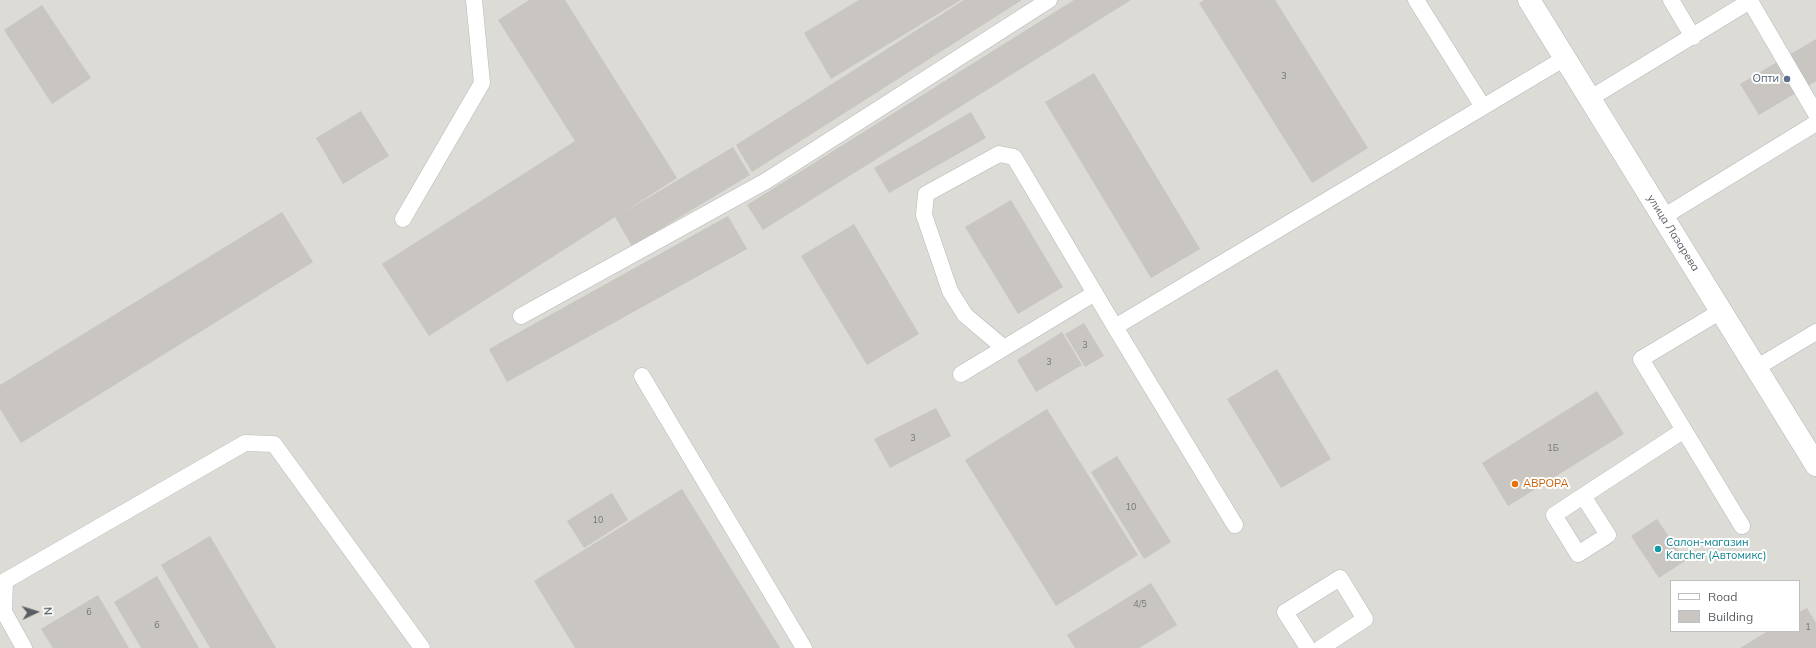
<!DOCTYPE html>
<html>
<head>
<meta charset="utf-8">
<style>
	body { margin:0 }
	#map { position:relative; width:1816px; height:648px; overflow:hidden; background:#ede9e1; font-family:Mulish,sans-serif }
	canvas { display:block }
	.legend { position:absolute; left:1670px; top:580px; width:130px; height:52px; box-sizing:border-box; background:#fff; border:1px solid #bdbfc0; margin:0; padding:5px 7px; list-style:none; font-size:12px; color:#595e62 }
	.legend li { display:flex; align-items:center; gap:8px; height:20px }
	.legend b { width:20px; border:1px solid #bdbfc0 }
	.north { position:absolute; left:16px; top:592px; width:40px; height:40px; -webkit-text-stroke:3px #fff; paint-order:stroke; rotate:86deg; font-size:11px; font-weight:700; line-height:16px; text-align:center; color:#595e62 }
	.north::after { content:''; display:block; margin:auto; width:14px; height:18px; background:#595e62; clip-path:polygon(50% 0,100% 100%,50% 72%,0 100%) }
</style>
</head>
<body>
<div id="map">
<canvas width="1816" height="648"></canvas>
<ul class="legend">
<li><b style="height:5px;background:#fff"></b>Road</li>
<li><b style="height:11px;background:#c9c5c0"></b>Building</li>
</ul>
<div class="north">N</div>
</div>
<script>
const g = document.querySelector('canvas').getContext('2d');
g.lineJoin = 'round';
function fill(path, color) {
  g.fillStyle = color;
  g.fill(path, 'evenodd');
}
function shape(rows) {
  const path = new Path2D();
  for (const r of rows) {
    path.moveTo(r[0], r[1]);
    for (let i = 2; i < r.length; i += 2) path.lineTo(r[i], r[i + 1]);
  }
  return path;
}
function strokePath(path, color, width, dash) {
  g.strokeStyle = color;
  g.lineWidth = width;
  g.lineCap = dash ? 'butt' : 'round';
  g.setLineDash(dash || []);
  g.stroke(path);
}
function write(font, color, halo, rows, align = 'center') {
  g.font = font + ' Mulish,sans-serif';
  g.lineWidth = 4;
  g.setLineDash([]);
  g.textBaseline = 'middle';
  g.strokeStyle = halo;
  g.fillStyle = color;
  for (const [text, x, y, turn = 0] of rows) {
    g.save();
    g.translate(x, y);
    g.rotate((+turn || 0) * Math.PI / 180);
    g.textAlign = isNaN(turn) ? turn : align;
    if (halo) g.strokeText(text, 0, 0);
    g.fillText(text, 0, 0);
    g.restore();
  }
}
fill(shape([
	[0,0,1816,0,1816,648,0,648],
	[1671,581,1799,581,1799,631,1671,631]
]), '#dddbd5');
fill(shape([
	[529,0,565,0,677,178,621,214,733,147,750,175,632,246,615,217,429,336,382,264,575,141,498,20],
	[859,0,961,0,831,79,804,33],
	[964,0,1022,0,752,172,736,145],
	[1074,0,1131,0,763,230,747,205],
	[1204,0,1275,0,1368,148,1312,183,1199,3],
	[42,5,91,78,52,104,4,30],
	[1816,39,1816,81,1759,115,1740,84],
	[1094,73,1200,249,1151,278,1045,102],
	[361,111,389,156,343,184,316,138],
	[971,112,986,138,889,193,874,168],
	[1011,200,1063,287,1018,314,965,227],
	[282,212,313,262,21,443,0,409,0,385],
	[728,216,747,249,507,382,489,349],
	[854,224,919,334,867,365,801,256],
	[1084,323,1104,356,1085,367,1065,334],
	[1062,332,1082,365,1036,392,1017,360],
	[1277,369,1331,459,1281,488,1227,399],
	[1597,391,1624,434,1508,506,1482,463],
	[936,408,951,436,890,468,874,439],
	[1047,409,1138,555,1056,606,965,460],
	[1117,456,1171,542,1144,559,1091,472],
	[682,489,780,648,575,648,534,581],
	[612,493,628,520,584,548,567,521],
	[1657,519,1685,561,1659,578,1631,536],
	[210,536,276,648,210,648,161,565],
	[157,576,199,648,141,648,114,602],
	[1151,583,1177,625,1139,648,1075,648,1067,635],
	[98,595,129,648,53,648,41,629],
	[1807,608,1816,623,1816,648,1740,648,1768,631,1799,631,1799,612]
]), '#c9c5c0');
const service = shape([
	[1416,0,1483,107],
	[1671,0,1693,37],
	[1589,99,1750,1,1816,114],
	[1663,217,1816,123],
	[403,219,482,83,474,0],
	[1721,311,1641,359,1742,526],
	[521,316,766,181,1049,0],
	[1004,348,965,315,950,291,924,215,926,194,999,154,1014,157,1115,327],
	[1756,368,1816,332],
	[961,374,1095,293],
	[642,376,804,648],
	[1583,496,1554,515,1578,554,1608,535,1583,496,1684,430],
	[1235,525,1115,327,1565,58],
	[24,648,4,612,5,581,245,443,274,444,422,648],
	[1308,648,1285,612,1340,578,1365,619,1321,648]
]);
const secondary = shape([
	[1529,0,1816,465]
]);
strokePath(service, '#b4b8bc', 17);
strokePath(secondary, '#b3b7bc', 23);
strokePath(service, '#fff', 16);
strokePath(secondary, '#fff', 22);
for (const [x, y, r, color] of [
	[1787,79,4,"#5c6f8a"],
	[1515,484,4,"#e8710a"],
	[1658,549,4,"#0f9aa8"]
]) {
  const dot = new Path2D();
  dot.arc(x, y, r, 0, 2 * Math.PI);
  g.fillStyle = color;
  g.fill(dot);
  strokePath(dot, '#fff', 1.5);
}
write('9px', '#75787a', null, [
	["3",1284,76],
	["3",1085,345],
	["3",1049,362],
	["3",913,438],
	["1Б",1553,448],
	["10",1131,507],
	["10",598,520],
	["4/5",1140,604],
	["6",89,612],
	["6",157,625],
	["1",1808,627]
]);
write('11px', '#4e5e75', '#fff', [
	["Опти",1779,79]
], 'right');
write('11px', '#595e62', '#fff', [
	["улица Лазарева",1673,233,58]
]);
write('11px', '#c56008', '#fff', [
	["АВРОРА",1523,484]
], 'left');
write('11px', '#0d838f', '#fff', [
	["Салон-магазин",1666,543],
	["Karcher (Автомикс)",1666,556]
], 'left');
</script>
</body>
</html>
